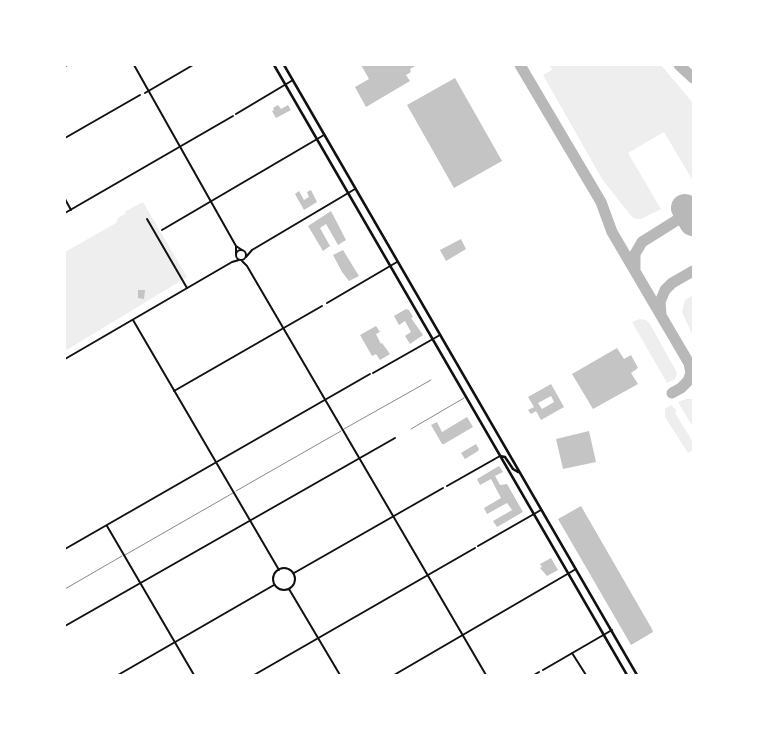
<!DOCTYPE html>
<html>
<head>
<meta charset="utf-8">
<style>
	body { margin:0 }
	#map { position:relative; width:758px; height:740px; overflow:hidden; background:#fff; font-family:"Open Sans",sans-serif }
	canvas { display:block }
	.frame { position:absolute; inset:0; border:66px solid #fff; pointer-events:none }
</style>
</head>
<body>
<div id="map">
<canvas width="758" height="740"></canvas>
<div class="frame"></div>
</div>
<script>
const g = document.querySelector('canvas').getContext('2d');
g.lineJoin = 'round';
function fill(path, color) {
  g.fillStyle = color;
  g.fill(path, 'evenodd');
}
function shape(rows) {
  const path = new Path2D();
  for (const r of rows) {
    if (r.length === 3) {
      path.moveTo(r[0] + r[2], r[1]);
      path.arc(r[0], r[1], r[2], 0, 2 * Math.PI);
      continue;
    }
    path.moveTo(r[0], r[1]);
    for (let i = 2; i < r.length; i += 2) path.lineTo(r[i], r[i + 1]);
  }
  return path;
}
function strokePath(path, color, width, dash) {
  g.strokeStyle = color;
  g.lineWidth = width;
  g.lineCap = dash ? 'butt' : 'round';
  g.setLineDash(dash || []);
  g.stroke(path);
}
fill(shape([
	[550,65,661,65,693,103,693,181,664,132,628,153,661,209,641,219,636,219,632,217,602,179,543,75,552,70],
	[143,202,187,277,65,351,65,252,116,223,118,218,125,214,126,211],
	[693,295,693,336,682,312,685,300],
	[640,319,646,320,650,324,676,371,677,374,675,379,667,383,632,322],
	[686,399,692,399,693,400,693,427,678,402],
	[671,405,677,411,675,413,693,442,693,450,688,453,665,417,665,409]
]), '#eee');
strokePath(shape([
	[520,65,601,202,612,232,693,370],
	[679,65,693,78],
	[635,270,635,254,642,242,693,210],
	[661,315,660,302,665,290,672,283,693,271],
	[672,393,681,388,688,381,691,373,689,363]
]), '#b8b8b8', 11);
strokePath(shape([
	[685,208,693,222]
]), '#b8b8b8', 28);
fill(shape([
	[361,65,417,65,410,69,411,72,406,75,410,81,366,107,355,87,369,79],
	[455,78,502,161,454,188,407,105],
	[278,105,281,109,288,105,291,110,276,118,272,111,274,110,273,108],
	[311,190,317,202,304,210,295,194,299,191,304,200,309,197,307,192],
	[331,211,346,240,338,245,326,224,320,228,330,246,323,251,308,226],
	[461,239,466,249,446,261,440,250],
	[343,250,359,276,349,281,342,272,333,255],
	[138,290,145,290,144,299,138,298],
	[406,309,409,310,413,317,411,318,423,335,410,344,405,336,411,332,405,321,399,325,394,316],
	[376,326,380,332,376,334,381,344,382,343,390,354,380,360,376,354,372,356,360,335],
	[617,348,624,359,631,355,638,368,631,373,638,384,593,409,572,374],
	[551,384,564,407,541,420,536,411,531,414,528,410,534,407,528,397],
	[551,396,554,402,542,409,538,403],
	[467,417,473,427,444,444,442,444,431,425,437,422,442,432],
	[589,431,596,462,563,469,556,439],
	[476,444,479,449,478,451,465,459,461,453],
	[499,466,503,472,495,476,500,485,507,484,523,512,497,527,493,521,512,510,507,503,487,514,484,508,501,498,491,479,480,485,477,479],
	[581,506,652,629,653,632,631,645,558,519],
	[551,558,558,570,547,576,540,568,542,567,540,564]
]), '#c4c4c4');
strokePath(shape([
	[344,429,431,380],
	[411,429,464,398],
	[236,491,341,431],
	[125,555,233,493],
	[65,589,122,556]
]), '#111', 0.5);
strokePath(shape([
	[134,65,236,246,242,250],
	[65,66,67,65],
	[145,93,193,65],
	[236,114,293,80],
	[65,138,140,95],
	[65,199,71,210],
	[65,213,233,116],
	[147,219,187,288],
	[162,230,324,135],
	[236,246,236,254],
	[242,261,247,266,486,675],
	[327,303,397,262],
	[133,320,279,570],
	[373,373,440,335],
	[174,391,322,306],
	[447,486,500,456],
	[107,526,194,675],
	[478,546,541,510],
	[65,549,370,374],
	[284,579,11],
	[294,573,443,488],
	[289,589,340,675],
	[65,626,395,438],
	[572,653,586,675],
	[543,670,612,630],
	[118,675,274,585],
	[254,675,475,548],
	[394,675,576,569],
	[534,675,539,672]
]), '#111', 2);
strokePath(shape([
	[241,255,5],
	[246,257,252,250,355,189],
	[65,359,232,262,239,260]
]), '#111', 2);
strokePath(shape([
	[274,65,627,675],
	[284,65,637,675],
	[500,456,505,457,513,469,518,472]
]), '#111', 2.5);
</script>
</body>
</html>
